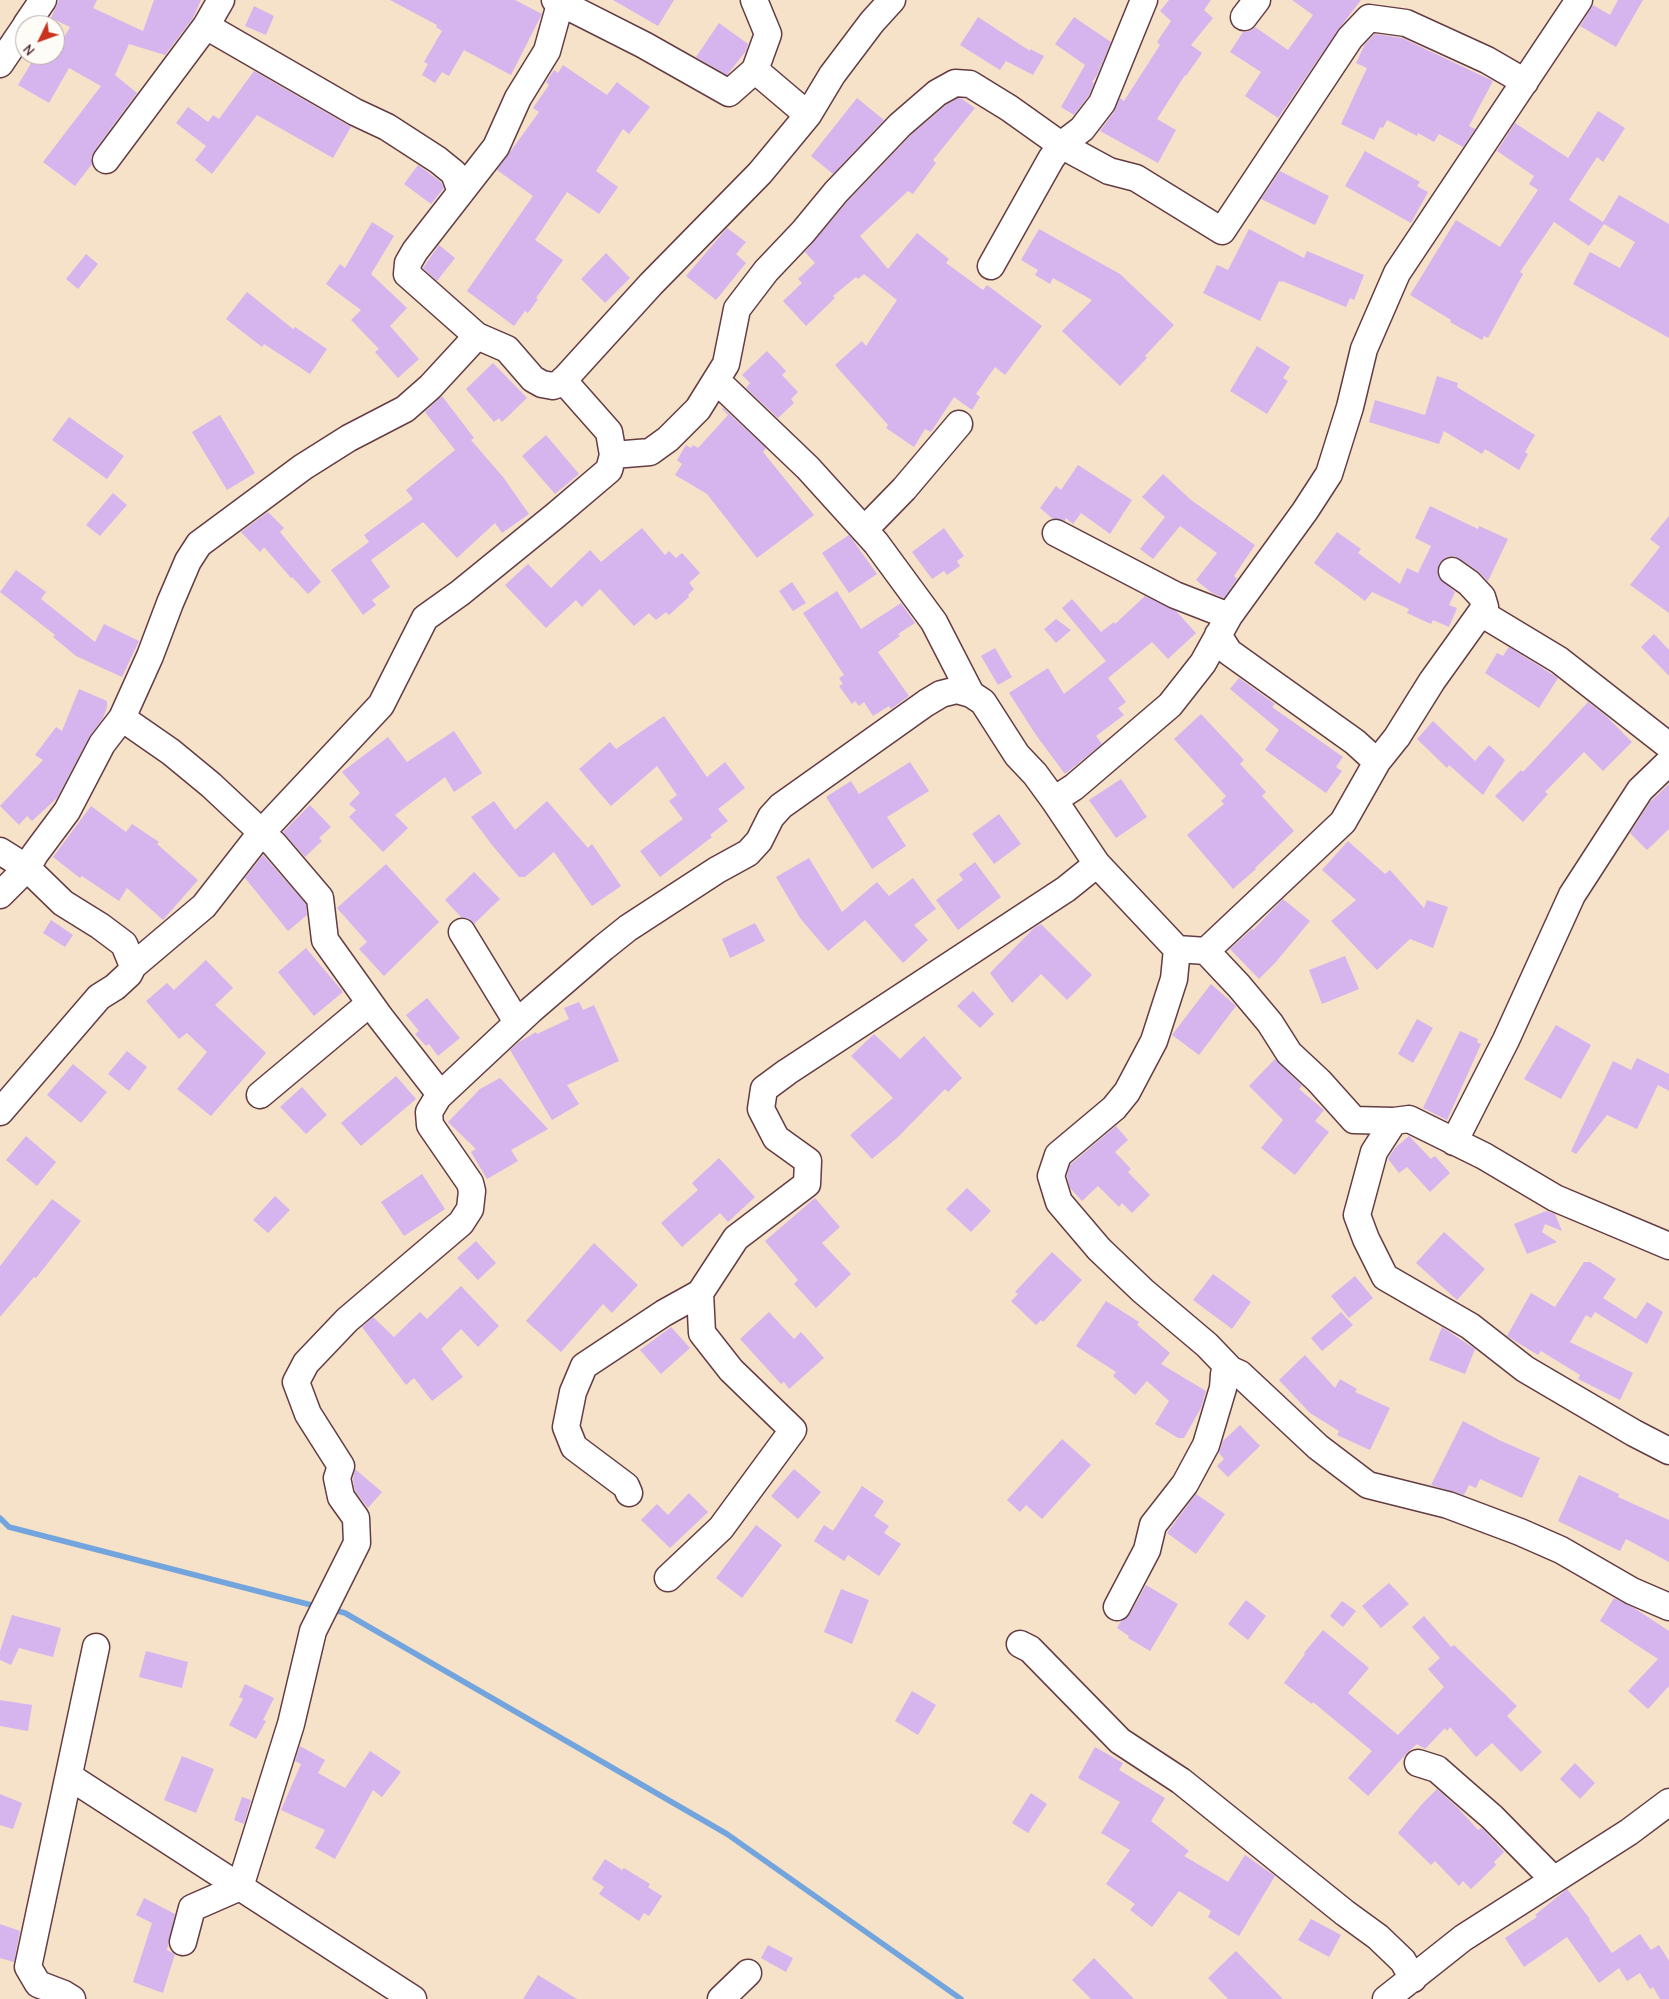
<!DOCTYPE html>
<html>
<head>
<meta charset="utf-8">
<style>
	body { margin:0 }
	#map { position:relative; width:1669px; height:1999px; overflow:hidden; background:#f6e1c9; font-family:"Comic Neue",sans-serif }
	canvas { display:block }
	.north { position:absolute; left:15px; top:15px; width:50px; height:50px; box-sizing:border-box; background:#fdfcf7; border:1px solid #b5a4a5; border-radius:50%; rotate:228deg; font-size:14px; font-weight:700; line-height:20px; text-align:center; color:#4a1f2b }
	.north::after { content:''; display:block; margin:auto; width:18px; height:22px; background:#c8321e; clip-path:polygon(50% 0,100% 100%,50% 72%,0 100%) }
</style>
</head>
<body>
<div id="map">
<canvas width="1669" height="1999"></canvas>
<div class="north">N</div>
</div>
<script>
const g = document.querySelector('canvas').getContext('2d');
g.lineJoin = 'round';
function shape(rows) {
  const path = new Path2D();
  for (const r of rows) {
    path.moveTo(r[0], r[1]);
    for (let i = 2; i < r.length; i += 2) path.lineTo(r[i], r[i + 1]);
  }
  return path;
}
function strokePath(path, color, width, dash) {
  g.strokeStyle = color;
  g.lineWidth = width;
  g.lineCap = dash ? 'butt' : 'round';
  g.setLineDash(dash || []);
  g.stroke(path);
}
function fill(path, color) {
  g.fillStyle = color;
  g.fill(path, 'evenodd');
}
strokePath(shape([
	[0,1518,9,1527,319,1607],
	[330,1609,345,1613,727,1834,961,1999]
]), '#72a4dd', 5.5);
fill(shape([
	[59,0,97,0,93,8,143,31,154,0,201,0,193,18,165,55,129,44,115,75,137,93,94,151,91,158,92,164,75,186,43,162,101,86,69,68,49,103,18,85,36,55,50,62,70,27,51,18],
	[390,0,515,0,542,14,511,75,464,50,449,76,442,72,435,83,422,75,428,64,424,62,442,31,436,27,437,25],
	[613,0,674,0,658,26],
	[1169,0,1211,0,1204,10,1213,18,1191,45,1202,53,1186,76,1185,75,1157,119,1176,130,1158,163,1100,131,1114,112,1120,98,1124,101,1160,45,1157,42,1171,21,1160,11],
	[1292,0,1361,0,1338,30,1278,118,1245,96,1261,72,1230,52,1243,32,1249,31,1255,27,1288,50,1313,15],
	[1618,0,1643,0,1616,47,1580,26,1593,5,1610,15],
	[254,6,274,16,266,35,245,26],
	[978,17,1030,51,1030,49,1044,56,1033,75,1006,61,1000,70,960,45],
	[1074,17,1111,42,1097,75,1092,82,1094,83,1089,95,1074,115,1061,107,1085,65,1055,44],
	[719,23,748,44,746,51,727,75,696,57],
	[1375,34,1402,38,1493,81,1469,126,1475,129,1463,147,1439,134,1434,142,1418,133,1417,136,1387,120,1383,128,1380,127,1374,140,1341,124,1367,68,1356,63,1365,44],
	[563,65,607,95,617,82,650,107,629,134,623,129,596,171,618,187,599,214,567,192,535,240,563,260,536,298,538,299,528,313,525,311,514,326,467,291,533,196,497,170,539,112,533,108,549,85,546,82,554,70,558,73],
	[254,71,351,127,333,158,257,115,212,174,195,160,206,146,176,123,188,107,208,122,213,115,219,119],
	[857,98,884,120,833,174,811,156],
	[958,98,962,99,975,108,933,160,936,163,913,194,908,191,860,236,888,269,917,233,949,259,946,263,983,290,987,285,1042,326,1005,375,995,367,976,394,980,397,972,410,954,397,931,432,925,429,914,447,886,428,888,425,835,365,862,341,866,346,897,300,864,274,858,279,856,277,833,296,835,298,806,326,783,301,802,283,798,279,815,263,805,252,847,202,910,136,946,105],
	[1598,111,1625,128,1603,162,1597,157,1569,200,1603,222,1619,195,1669,224,1669,338,1573,284,1590,252,1620,268,1635,242,1604,224,1589,246,1554,222,1520,272,1523,274,1488,338,1484,336,1482,340,1450,322,1451,320,1410,295,1456,220,1500,247,1538,190,1529,184,1534,176,1497,151,1515,123,1568,158],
	[1365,151,1420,182,1417,186,1428,192,1411,223,1345,186],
	[418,165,441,182,444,188,431,204,404,184],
	[1280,171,1329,196,1315,225,1261,199],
	[372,222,394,236,371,274,407,308,390,326,419,359,398,378,375,352,379,349,351,320,361,310,326,284,340,264,345,268],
	[727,228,746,242,736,254,746,263,716,300,686,276],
	[1039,229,1120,274,1174,325,1145,356,1147,358,1120,386,1062,331,1092,300,1053,278,1050,284,1035,275,1038,270,1021,260],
	[1249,229,1304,258,1307,251,1364,275,1354,300,1350,298,1346,307,1282,281,1281,282,1279,281,1260,321,1203,293,1217,265,1228,270],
	[439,245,455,258,437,281,423,268],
	[606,253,630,278,605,303,581,279],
	[86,254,98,264,78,289,66,279],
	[247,292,293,329,295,327,327,349,310,374,264,344,262,347,226,319],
	[1257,346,1290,367,1283,378,1288,381,1267,414,1230,391],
	[767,351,786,371,782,375,798,392,791,399,794,403,778,418,746,388,750,383,742,375],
	[493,363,527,398,502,422,499,418,494,422,466,389],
	[1437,376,1458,383,1457,387,1535,435,1525,452,1528,454,1519,470,1485,449,1482,454,1444,431,1439,444,1369,422,1375,400,1425,415],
	[442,396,474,438,471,440,503,477,529,514,502,533,495,523,457,558,423,522,371,560,390,587,372,600,376,605,363,615,331,570,369,542,364,535,413,499,406,490,455,450,425,412],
	[723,408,766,448,763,452,814,515,757,558,707,494,675,475,682,464,677,460,686,445,691,448,693,445,698,448,728,415,722,409],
	[220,415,255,473,227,490,192,432],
	[69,417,124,456,107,479,52,440],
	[546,435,579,474,555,494,522,456],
	[1078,465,1132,500,1110,534,1081,513,1073,524,1066,518,1065,521,1053,519,1040,508,1056,486,1061,490],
	[1163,474,1191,500,1255,545,1234,576,1237,579,1224,598,1212,593,1196,580,1217,553,1180,526,1153,559,1140,549,1165,517,1142,497],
	[113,493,127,505,100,536,86,525],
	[1430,506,1478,529,1479,526,1508,539,1488,581,1478,571,1460,559,1453,556,1446,557,1440,563,1437,570,1439,578,1455,592,1449,605,1457,608,1449,627,1433,620,1431,624,1407,613,1409,609,1372,592,1365,601,1314,563,1337,532,1361,549,1358,553,1400,584,1407,568,1418,573,1431,546,1415,538],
	[268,512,284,528,280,532,321,582,308,594,292,577,291,578,264,547,260,552,241,532],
	[1669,516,1669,613,1630,585,1660,547,1650,539],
	[642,528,665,555,669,551,676,558,682,553,700,573,689,583,694,589,688,595,689,597,669,615,666,612,656,620,649,613,634,626,600,589,582,607,576,600,546,628,505,585,528,564,551,588,590,550,601,562],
	[944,528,964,556,957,561,960,566,947,575,944,571,932,579,912,552],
	[849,535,877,574,849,593,822,553],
	[16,570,46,592,41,599,95,642,104,624,139,641,122,677,76,656,53,637,55,635,0,592],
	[792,582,806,603,793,611,779,591],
	[837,591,861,629,901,603,915,623,898,634,900,636,878,652,909,696,891,709,889,706,873,716,864,702,859,706,855,701,852,704,839,686,843,684,839,678,844,675,803,613],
	[1145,596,1176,611,1196,633,1168,659,1152,642,1108,678,1126,702,1118,708,1124,715,1096,736,1102,744,1065,774,1036,735,1009,693,1048,668,1064,694,1106,661,1062,608,1072,599,1101,632,1114,622,1115,624],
	[1056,619,1071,630,1056,643,1044,629],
	[1654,634,1669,650,1669,676,1641,647],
	[1509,647,1558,678,1539,708,1485,673,1497,653,1503,656],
	[995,648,1012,677,998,685,981,656],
	[1239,678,1275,704,1272,707,1343,757,1336,767,1342,771,1326,793,1265,750,1279,730,1230,689],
	[79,689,107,701,107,707,103,718,89,737,57,798,32,821,27,816,19,825,0,806,43,760,35,755,56,727,62,731],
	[1588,702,1606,716,1632,742,1603,771,1584,752,1545,792,1548,794,1523,822,1495,796,1521,770,1523,772],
	[1201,714,1244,760,1240,764,1266,792,1262,796,1294,831,1255,868,1256,869,1233,889,1187,835,1224,804,1221,801,1226,796,1174,739],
	[664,716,707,777,725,762,745,788,718,809,728,821,710,835,712,837,660,877,640,851,683,819,669,801,677,795,657,766,611,806,579,769,610,742,616,749],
	[1433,721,1475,761,1489,745,1505,760,1483,795,1449,765,1447,768,1417,739],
	[454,731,482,773,454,792,445,777,395,815,408,828,383,852,349,817,356,810,349,804,360,793,342,772,388,737,407,762],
	[910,762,929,791,887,817,906,846,872,869,826,797,851,781,859,794],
	[1121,779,1147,817,1116,838,1089,800],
	[1669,784,1669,829,1647,850,1630,833,1650,802],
	[494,801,515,830,547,801,588,848,592,844,621,886,592,906,554,852,525,877,519,877,492,845,471,817],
	[310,805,331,827,319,838,322,841,305,857,283,832],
	[91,806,126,832,132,824,159,842,157,844,198,880,163,920,127,888,119,901,82,876,80,878,53,857],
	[999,814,1021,844,994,864,972,834],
	[1348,841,1385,874,1390,870,1424,908,1427,900,1448,907,1433,948,1410,939,1377,970,1331,921,1356,900,1322,870],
	[263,855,306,904,307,915,288,931,245,878],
	[809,858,842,912,877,882,889,896,913,878,936,909,914,925,928,940,903,963,865,920,828,951,800,918,776,877],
	[975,862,1001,897,958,930,936,900,963,880,959,874],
	[386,864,439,922,384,976,359,949,367,942,337,908],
	[474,872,500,899,474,924,469,919,461,917,445,900],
	[1283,899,1310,921,1275,963,1259,979,1230,949,1252,929,1253,930],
	[51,920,73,935,65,947,43,933],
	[755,923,765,941,730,958,722,939],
	[1041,924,1092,975,1067,1000,1041,974,1012,1003,990,973,1034,928],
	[306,948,343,992,314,1016,278,972],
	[1345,956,1359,989,1322,1004,1309,970],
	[206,960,233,988,215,1005,266,1053,211,1116,177,1089,207,1052,187,1033,179,1039,146,1001,167,983,174,990],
	[1211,984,1236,1006,1199,1055,1172,1035],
	[973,991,994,1014,980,1028,957,1006],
	[427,998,460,1038,438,1056,429,1044,426,1046,415,1034,419,1031,406,1015],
	[579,1002,583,1010,594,1005,619,1061,567,1085,579,1104,552,1120,510,1050,519,1042,536,1032,537,1034,569,1019,564,1008],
	[1417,1019,1433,1028,1413,1063,1398,1054],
	[1556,1025,1591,1045,1561,1099,1524,1079],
	[1460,1031,1478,1039,1477,1042,1481,1044,1447,1120,1423,1108],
	[874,1034,900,1059,924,1036,962,1078,948,1092,945,1089,898,1137,872,1159,850,1135,893,1098,851,1056],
	[127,1051,147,1067,129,1091,108,1074],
	[1637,1058,1669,1074,1669,1091,1658,1085,1637,1129,1607,1115,1576,1154,1571,1151,1613,1061,1631,1070],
	[1275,1059,1302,1086,1299,1089,1324,1110,1315,1121,1329,1132,1295,1175,1261,1148,1283,1120,1249,1086],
	[73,1064,107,1092,81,1123,47,1095],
	[396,1076,416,1099,361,1146,341,1123],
	[500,1078,548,1129,511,1150,518,1161,487,1179,471,1152,476,1149,448,1122,480,1089],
	[302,1087,327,1115,306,1134,280,1107],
	[1116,1126,1128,1140,1115,1152,1131,1169,1128,1172,1150,1195,1132,1213,1122,1203,1119,1207,1098,1186,1082,1201,1070,1188,1067,1176,1070,1165],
	[26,1136,56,1162,37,1186,6,1160],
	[1409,1136,1431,1159,1435,1156,1450,1173,1430,1192,1407,1167,1399,1173,1388,1159,1395,1148],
	[719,1158,755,1197,728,1222,720,1213,682,1247,661,1223,698,1190,692,1183],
	[422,1174,445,1209,404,1236,381,1202],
	[967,1188,991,1211,971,1232,946,1209],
	[275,1196,290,1210,268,1233,253,1220],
	[815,1198,840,1227,822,1243,851,1274,816,1308,794,1284,798,1280,765,1241],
	[52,1199,81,1221,36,1278,34,1277,0,1317,0,1266],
	[1546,1211,1555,1214,1562,1231,1545,1224,1542,1232,1557,1242,1527,1254,1514,1224],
	[1444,1232,1485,1269,1457,1300,1416,1263],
	[476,1241,496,1263,478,1280,457,1258],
	[594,1243,638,1285,612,1313,603,1304,561,1352,526,1321],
	[1052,1252,1082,1280,1043,1322,1041,1320,1036,1325,1011,1301,1018,1294,1015,1292],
	[1584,1262,1590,1262,1616,1279,1603,1298,1636,1319,1647,1302,1663,1312,1647,1344,1595,1312,1591,1318,1586,1315,1570,1342,1633,1373,1620,1400,1578,1379,1580,1375,1541,1351,1538,1355,1507,1336,1531,1293,1555,1307],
	[1213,1274,1251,1302,1232,1329,1193,1300],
	[1355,1276,1373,1298,1349,1318,1331,1296],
	[461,1286,499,1326,478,1347,461,1329,441,1349,463,1377,432,1401,414,1378,406,1385,362,1327,373,1317,394,1337,420,1312,427,1319],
	[1106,1301,1139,1322,1137,1325,1170,1353,1161,1364,1206,1391,1201,1408,1184,1438,1178,1438,1155,1424,1169,1401,1147,1381,1135,1395,1113,1376,1116,1372,1076,1346],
	[769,1312,794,1339,801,1332,824,1358,789,1389,784,1382,781,1384,740,1339],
	[1341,1312,1353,1325,1322,1351,1311,1338],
	[671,1327,690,1348,661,1374,640,1350],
	[1442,1327,1475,1349,1465,1374,1429,1360],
	[1305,1355,1335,1388,1340,1379,1357,1389,1355,1392,1390,1408,1370,1450,1337,1435,1339,1431,1310,1413,1279,1380],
	[1463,1421,1499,1440,1540,1458,1522,1498,1480,1479,1476,1488,1469,1485,1464,1495,1431,1485],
	[1240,1425,1260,1446,1228,1477,1217,1466,1224,1459,1219,1453,1223,1441],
	[1062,1439,1091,1465,1042,1519,1026,1505,1020,1512,1007,1500],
	[355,1469,382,1492,368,1508,355,1491,353,1479],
	[794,1469,821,1492,798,1519,771,1496],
	[1579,1475,1619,1494,1618,1497,1669,1520,1669,1562,1626,1539,1620,1551,1558,1521],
	[862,1486,884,1501,874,1516,889,1526,884,1533,901,1544,879,1576,848,1555,844,1561,814,1541,824,1525,833,1531],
	[689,1493,708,1512,670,1548,641,1520,657,1504,668,1515],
	[1196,1494,1225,1514,1196,1554,1167,1533],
	[756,1525,782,1545,742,1598,716,1578],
	[1389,1583,1409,1604,1381,1628,1362,1606],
	[1146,1585,1178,1604,1150,1651,1128,1638,1129,1636,1117,1628,1121,1621,1130,1614],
	[841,1589,869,1600,852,1644,824,1632],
	[1614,1598,1634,1608,1669,1631,1669,1686,1648,1709,1628,1691,1658,1659,1600,1621],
	[1246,1600,1266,1616,1248,1640,1228,1624],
	[1342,1601,1356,1611,1343,1627,1330,1616],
	[12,1615,61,1628,53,1657,19,1648,11,1665,0,1660,0,1651],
	[1424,1616,1451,1647,1454,1645,1517,1706,1507,1716,1542,1752,1521,1772,1492,1743,1476,1757,1450,1727,1447,1731,1445,1728,1425,1749,1417,1744,1408,1752,1368,1796,1348,1778,1372,1751,1313,1702,1312,1704,1284,1683,1305,1654,1304,1653,1323,1630,1369,1668,1348,1693,1398,1735,1444,1687,1428,1669,1440,1658,1412,1627],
	[146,1651,188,1662,182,1688,139,1677],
	[245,1684,274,1698,263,1720,266,1721,256,1739,229,1725,243,1699,239,1697],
	[912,1691,936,1705,918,1735,895,1721],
	[0,1700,32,1705,28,1731,0,1726],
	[300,1746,325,1760,318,1773,345,1788,370,1751,401,1772,382,1797,373,1790,335,1859,315,1848,325,1830,281,1810,301,1764,295,1761],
	[1095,1747,1123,1763,1119,1770,1165,1798,1151,1821,1189,1851,1184,1856,1228,1882,1245,1855,1275,1876,1239,1936,1208,1917,1211,1911,1179,1891,1152,1927,1130,1910,1135,1904,1106,1884,1130,1850,1101,1833,1120,1802,1078,1778],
	[182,1756,214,1769,196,1813,164,1800],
	[1575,1763,1595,1783,1580,1799,1560,1779],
	[1437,1789,1458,1808,1478,1830,1482,1828,1504,1852,1494,1862,1496,1865,1471,1889,1463,1881,1459,1886,1435,1861,1431,1865,1398,1833,1422,1804],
	[1031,1793,1047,1804,1028,1833,1012,1823],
	[0,1794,22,1803,13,1829,0,1825],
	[242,1797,251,1800,244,1824,234,1820],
	[605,1859,622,1870,624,1868,650,1884,648,1887,662,1896,649,1916,644,1913,639,1921,599,1894,604,1887,592,1879],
	[1567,1889,1590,1919,1589,1920,1612,1953,1640,1934,1651,1950,1659,1945,1669,1961,1669,1999,1660,1999,1653,1987,1650,1989,1640,1973,1627,1981,1619,1968,1599,1983,1567,1937,1524,1967,1505,1938,1537,1917,1535,1915],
	[144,1898,175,1914,167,1950,175,1954,163,1993,133,1982,152,1923,136,1915],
	[1311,1919,1341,1935,1329,1957,1298,1940],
	[0,1924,20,1931,14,1962,0,1958],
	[768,1945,793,1958,786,1972,761,1958],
	[1236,1951,1283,1999,1228,1999,1208,1978],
	[1094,1958,1134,1999,1091,1999,1072,1980],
	[538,1975,577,1999,523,1999]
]), '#d6b5ee');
const minor = shape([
	[555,0,644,45,729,93,755,70,768,34,754,0],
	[560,4,547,51,518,98,496,147,415,251,408,263,407,274,477,336,507,349,533,379,542,384,553,386,561,383,651,284,760,173,808,115,832,75,872,22,892,0],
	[1244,17,1257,0],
	[26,25,43,0],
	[206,26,355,112,387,127,438,160,454,173,461,192],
	[0,64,25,27],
	[755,70,808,115],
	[106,160,206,26,221,0],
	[991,266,1051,159,1061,145,1082,129,1102,103,1144,0],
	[716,380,808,468,876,543,934,622,971,694],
	[613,455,650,452,668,439,698,409,726,364,737,309,766,271,803,232,836,192,900,125,937,93,955,83,970,84,1009,108,1061,145,1109,171,1136,178,1222,231,1350,38,1369,18,1406,23,1487,60,1525,82],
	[864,530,904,489,959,424],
	[1056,533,1175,595,1229,616],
	[1481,613,1559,660,1669,746],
	[1218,635,1229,652,1355,742,1377,762],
	[122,718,171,752,211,785,274,844,320,898,325,940,380,1017,440,1094],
	[1054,800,1074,787,1170,705,1203,663,1229,616,1305,511,1329,474,1350,407,1364,349,1397,273,1579,0],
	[0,851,27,868,63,903,100,926,124,944,133,966],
	[0,895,27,868,35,854,67,811,102,744,122,718,150,656,170,603,188,561,199,544,303,467,349,438,405,409,430,387,477,336],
	[462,932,517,1022],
	[1177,949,1174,979,1154,1041,1127,1092,1114,1108,1058,1155,1051,1176,1059,1202,1099,1249,1143,1291,1207,1345,1231,1370,1240,1374,1318,1447,1368,1485,1448,1505,1520,1532,1561,1550,1632,1591,1669,1607],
	[1206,951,1343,822,1377,762,1397,737,1432,681,1485,607,1482,597,1469,583,1452,571],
	[260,1095,370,1003],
	[0,1112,99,997,115,987,129,974,133,966,204,906,261,833,381,705,425,618,460,593,556,515,609,470,613,455,609,432,563,380],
	[1394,1121,1374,1152,1357,1215,1366,1239,1385,1277,1470,1326,1525,1369,1634,1433,1669,1451],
	[1454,1142,1506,1040,1572,895,1640,790,1669,762],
	[629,1493,626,1486,574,1447,566,1427,573,1392,584,1366,664,1313,700,1293],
	[668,1578,721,1528,793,1430,731,1370,702,1333,700,1293,736,1238,807,1184,808,1161,776,1138,761,1109,764,1089,787,1072,1066,889,1097,864],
	[1117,1607,1147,1550,1153,1525,1185,1484,1206,1445,1223,1388,1224,1374,1231,1370],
	[1020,1644,1030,1649,1120,1741,1181,1781,1345,1913,1378,1937,1403,1961,1413,1979],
	[1418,1763,1437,1769,1462,1791,1492,1817,1554,1880],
	[70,1777,413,1999],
	[183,1942,192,1908,240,1887,291,1724,313,1631,357,1543,356,1518,341,1497,337,1478,341,1466,308,1414,296,1382,306,1363,347,1320,461,1223,470,1209,472,1191,470,1183,430,1125,429,1112,438,1097,531,1010,603,948,628,928,717,870,748,853,759,841,771,817,781,806,926,703,941,694,957,690,971,694,983,702,1017,755,1035,774,1054,800,1097,864,1177,949,1206,951,1239,986,1270,1023,1289,1053,1319,1081,1354,1120,1394,1121,1409,1119,1484,1156,1555,1198,1669,1246],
	[72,1999,64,1994,38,1984,28,1967,96,1647],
	[721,1999,748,1973],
	[1386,1999,1463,1938,1629,1832,1669,1802]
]);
strokePath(minor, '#643c43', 29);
strokePath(minor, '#fff', 26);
</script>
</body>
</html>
